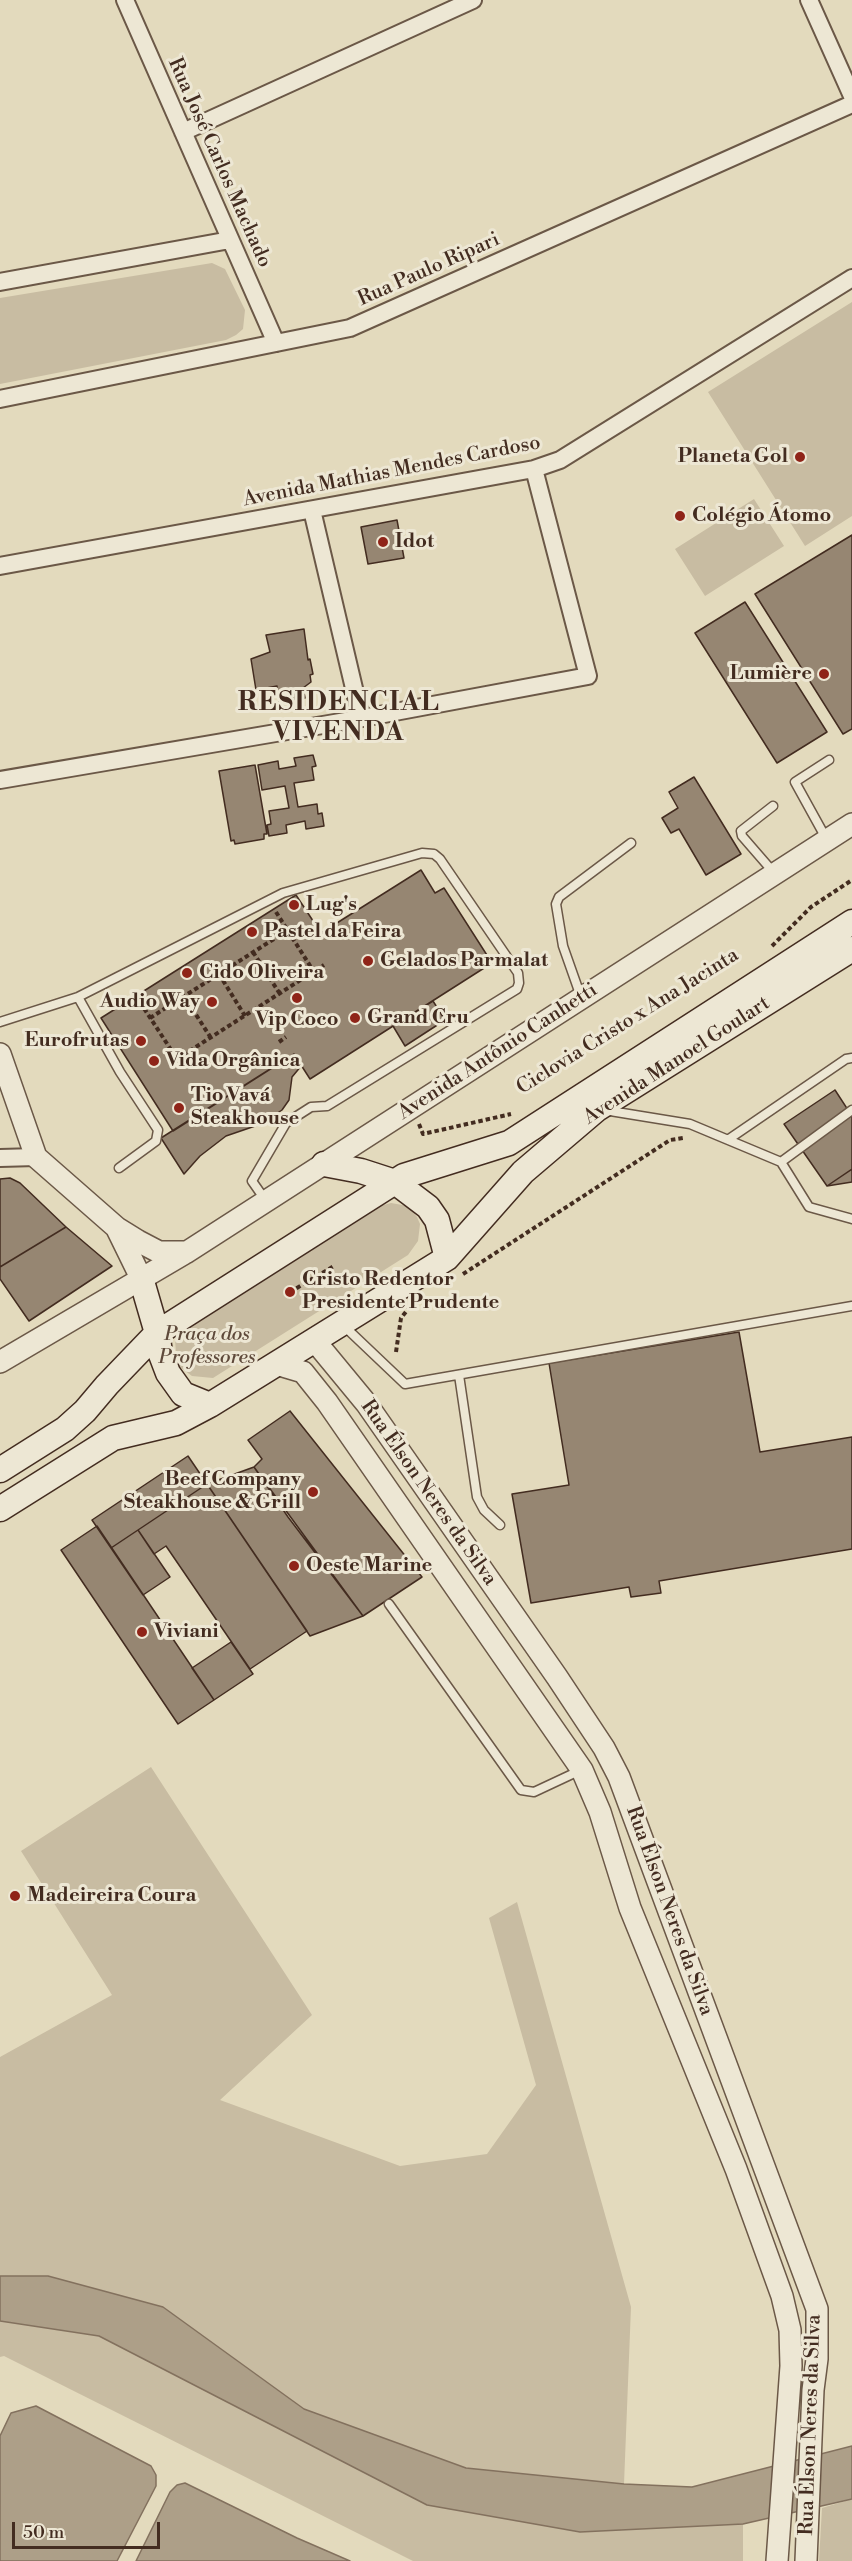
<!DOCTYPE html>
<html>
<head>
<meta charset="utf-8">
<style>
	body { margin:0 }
	#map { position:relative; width:852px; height:2561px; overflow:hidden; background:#e3dabd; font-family:"Libre Bodoni",serif }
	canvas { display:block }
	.scale { position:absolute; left:12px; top:2522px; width:148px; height:27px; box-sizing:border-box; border:3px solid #432c20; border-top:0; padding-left:8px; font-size:18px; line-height:21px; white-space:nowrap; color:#432c20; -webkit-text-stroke:4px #ede7d4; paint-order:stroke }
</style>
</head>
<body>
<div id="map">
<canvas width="852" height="2561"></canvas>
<div class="scale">50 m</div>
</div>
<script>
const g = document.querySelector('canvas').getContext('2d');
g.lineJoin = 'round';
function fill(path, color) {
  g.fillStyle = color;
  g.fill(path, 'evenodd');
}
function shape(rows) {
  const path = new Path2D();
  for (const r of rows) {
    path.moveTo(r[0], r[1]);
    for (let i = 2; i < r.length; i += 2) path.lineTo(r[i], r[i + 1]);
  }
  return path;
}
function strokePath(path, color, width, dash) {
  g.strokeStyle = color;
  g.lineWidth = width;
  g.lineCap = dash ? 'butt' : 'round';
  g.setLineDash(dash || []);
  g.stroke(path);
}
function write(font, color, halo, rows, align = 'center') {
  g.font = font + ' "Libre Bodoni",serif';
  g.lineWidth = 6;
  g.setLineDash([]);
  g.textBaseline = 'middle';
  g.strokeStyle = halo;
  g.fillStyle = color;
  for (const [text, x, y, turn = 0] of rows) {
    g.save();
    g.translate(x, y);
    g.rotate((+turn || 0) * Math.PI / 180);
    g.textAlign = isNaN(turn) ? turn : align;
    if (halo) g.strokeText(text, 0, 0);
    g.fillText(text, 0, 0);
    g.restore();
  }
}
fill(shape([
	[212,263,225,269,245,310,243,329,236,335,226,340,0,384,0,298],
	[852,302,852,516,805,546,708,392],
	[754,499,784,546,705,596,675,549],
	[391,1203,408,1206,417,1217,420,1224,418,1241,408,1255,213,1378,192,1376,177,1365,175,1340,178,1333,188,1324,380,1206],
	[151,1767,312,2015,220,2100,400,2166,487,2154,536,2085,489,1918,517,1902,631,2307,624,2484,466,2468,304,2409,163,2307,48,2276,0,2276,0,2057,112,1995,21,1851],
	[0,2321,99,2336,427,2505,580,2532,743,2524,743,2561,413,2561,4,2356,0,2357],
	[852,2499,852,2561,819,2561,822,2508]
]), '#c8bca2');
const water = shape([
	[0,2276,48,2276,163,2307,304,2409,466,2468,624,2484,692,2487,852,2446,852,2499,743,2524,580,2532,427,2505,99,2336,0,2321,0,2276],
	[36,2406,151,2466,156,2475,156,2486,117,2561,0,2561,0,2436,11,2413,36,2406],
	[185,2483,297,2538,350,2561,136,2561,170,2492,177,2485,185,2483]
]);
fill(water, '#ad9f88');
strokePath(water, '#83715e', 1.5);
const building = shape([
	[397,520,404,558,368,564,361,527,397,520],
	[852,535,852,729,843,734,755,594,852,535],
	[745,602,827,732,777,763,695,633,745,602],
	[304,629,308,660,310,659,313,674,310,675,311,682,303,688,305,698,279,702,277,686,256,690,251,659,270,652,266,635,304,629],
	[313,755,316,766,312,767,314,780,294,783,298,807,317,804,318,814,322,813,324,826,306,829,305,821,286,825,287,833,269,836,267,825,271,824,269,811,289,808,285,786,262,790,258,765,278,761,279,769,296,766,294,758,313,755],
	[255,765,267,834,264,834,264,839,235,844,234,840,231,841,219,771,255,765],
	[694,777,741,854,706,875,679,829,671,833,662,818,678,808,669,792,694,777],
	[421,870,435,893,444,888,492,963,310,1079,294,1054,173,1131,101,1018,296,895,321,933,421,870],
	[433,1001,445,1020,405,1046,393,1026,433,1001],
	[294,1054,302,1065,292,1077,289,1100,282,1110,261,1124,226,1136,200,1156,184,1174,161,1138,294,1054],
	[835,1090,852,1116,852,1169,827,1186,784,1124,835,1090],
	[852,1169,852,1182,827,1186,852,1169],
	[10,1178,20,1183,66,1227,0,1267,0,1179,10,1178],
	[66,1227,112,1266,29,1321,0,1279,0,1267,66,1227],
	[739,1332,760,1452,852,1437,852,1549,659,1581,661,1593,631,1597,629,1587,531,1603,512,1494,569,1485,549,1363,739,1332],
	[290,1411,422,1577,363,1616,254,1467,262,1459,248,1440,290,1411],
	[188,1456,207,1484,111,1548,92,1520,188,1456],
	[254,1467,288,1517,363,1616,310,1636,207,1484,254,1467],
	[207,1484,307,1631,250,1669,166,1546,154,1554,138,1530,207,1484],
	[97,1526,214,1700,178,1724,61,1550,97,1526],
	[138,1530,170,1577,143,1595,111,1548,138,1530],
	[231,1642,253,1674,214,1700,192,1668,231,1642]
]);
fill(building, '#968672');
strokePath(building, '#432c20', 1.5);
const service = shape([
	[773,806,741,831,742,836,775,874],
	[827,840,795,782,829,760],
	[78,997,120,1072,158,1130,156,1141,119,1168],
	[581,997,563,946,556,904,559,897,631,843],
	[0,1022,78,997,283,893,422,853,434,854,440,859,518,973,519,983,517,989,327,1106,311,1107,286,1123,252,1181,266,1201],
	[604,1110,690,1124,781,1162,809,1207,852,1219],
	[729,1139,846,1059,852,1058],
	[781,1162,852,1110],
	[344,1326,405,1384,852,1306],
	[459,1375,477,1497,484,1510,500,1525],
	[389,1604,521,1790,534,1792,581,1770]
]);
const minor = shape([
	[125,0,276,343],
	[809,0,852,96],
	[183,132,473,0],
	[0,282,230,240],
	[0,399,350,328,852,104],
	[312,510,361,718],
	[0,566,534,469,560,460,852,278],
	[0,780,352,720,588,676,534,469],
	[0,1158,36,1157]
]);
const tertiary = shape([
	[0,1054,36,1157,117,1228,138,1241,159,1252,187,1252],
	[117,1229,141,1278],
	[314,1340,366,1403,557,1677,604,1748,619,1777,817,2309,817,2359,813,2390,806,2561],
	[0,1362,187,1252,852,824],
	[276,1364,303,1372,327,1402,582,1770,600,1812,630,1908,736,2169,782,2296,790,2330,791,2366,777,2561]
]);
const secondary = shape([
	[324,1164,361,1171,395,1182,428,1207,437,1220,447,1258],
	[141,1278,157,1333,160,1352,168,1373,183,1394,210,1405],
	[0,1470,65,1429,85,1411,107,1385,157,1333,404,1176,509,1143,852,922],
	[0,1509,113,1438,176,1423,210,1405,447,1258,523,1172,597,1109,852,949]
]);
strokePath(service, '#6b5847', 11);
strokePath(minor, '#6b5847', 20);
strokePath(tertiary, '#6b5847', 24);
strokePath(secondary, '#432c20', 27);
strokePath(shape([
	[276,912,314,972],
	[772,946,811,907,852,880],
	[253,952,280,994],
	[219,974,245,1016],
	[136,996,177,1059,324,965],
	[184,996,211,1038],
	[150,1018,288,930],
	[279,1042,286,1037],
	[419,1124,423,1134,511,1114],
	[463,1274,670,1140,683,1138],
	[290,1292,334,1266],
	[396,1352,401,1318,409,1308]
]), '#432c20', 4, [4.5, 3]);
strokePath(service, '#ede7d4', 8);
strokePath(minor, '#ede7d4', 16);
strokePath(tertiary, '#ede7d4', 21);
strokePath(secondary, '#ede7d4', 24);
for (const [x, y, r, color] of [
	[800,457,6,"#8f2418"],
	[680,516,6,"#8f2418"],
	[383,542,6,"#8f2418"],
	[824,674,6,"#8f2418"],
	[294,905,6,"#8f2418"],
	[252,932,6,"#8f2418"],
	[368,961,6,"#8f2418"],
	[187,973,6,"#8f2418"],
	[297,998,6,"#8f2418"],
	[212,1002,6,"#8f2418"],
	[355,1018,6,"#8f2418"],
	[141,1041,6,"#8f2418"],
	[154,1061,6,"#8f2418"],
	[179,1108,6,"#8f2418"],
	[290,1292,6,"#8f2418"],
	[313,1492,6,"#8f2418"],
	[294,1566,6,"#8f2418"],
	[142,1632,6,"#8f2418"],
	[15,1896,6,"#8f2418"]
]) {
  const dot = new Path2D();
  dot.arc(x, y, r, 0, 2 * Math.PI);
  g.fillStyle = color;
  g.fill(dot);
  strokePath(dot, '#ede7d4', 2);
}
write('20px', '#432c20', '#ede7d4', [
	["Rua José Carlos Machado",219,163,66],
	["Rua Paulo Ripari",429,270,-24],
	["Avenida Mathias Mendes Cardoso",392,472,-11],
	["Ciclovia Cristo x Ana Jacinta",628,1022,-32],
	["Avenida Antônio Canhetti",498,1052,-33],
	["Avenida Manoel Goulart",677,1061,-33],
	["Rua Élson Neres da Silva",428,1493,55],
	["Rua Élson Neres da Silva",669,1911,70],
	["Rua Élson Neres da Silva",811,2425,-88]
]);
write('bold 20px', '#432c20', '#ede7d4', [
	["Planeta Gol",788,457,"right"],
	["Colégio Átomo",692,516],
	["Idot",395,542],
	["Lumière",812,674,"right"],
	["Lug's",306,905],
	["Pastel da Feira",264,932],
	["Gelados Parmalat",380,961],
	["Cido Oliveira",199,973],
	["Audio Way",200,1002,"right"],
	["Grand Cru",367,1018],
	["Vip Coco",297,1020,"center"],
	["Eurofrutas",129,1041,"right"],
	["Vida Orgânica",166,1061],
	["Tio Vavá",191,1096],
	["Steakhouse",191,1119],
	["Cristo Redentor",302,1280],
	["Presidente Prudente",302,1303],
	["Beef Company",301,1480,"right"],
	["Steakhouse & Grill",301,1503,"right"],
	["Oeste Marine",306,1566],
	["Viviani",154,1632],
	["Madeireira Coura",27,1896]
], 'left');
write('italic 20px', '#5e493a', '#ede7d4', [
	["Praça dos",207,1335],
	["Professores",207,1358]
]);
g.letterSpacing = '1.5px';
write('bold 26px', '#432c20', '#ede7d4', [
	["RESIDENCIAL",339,704],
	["VIVENDA",339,734]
]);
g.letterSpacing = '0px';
</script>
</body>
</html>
